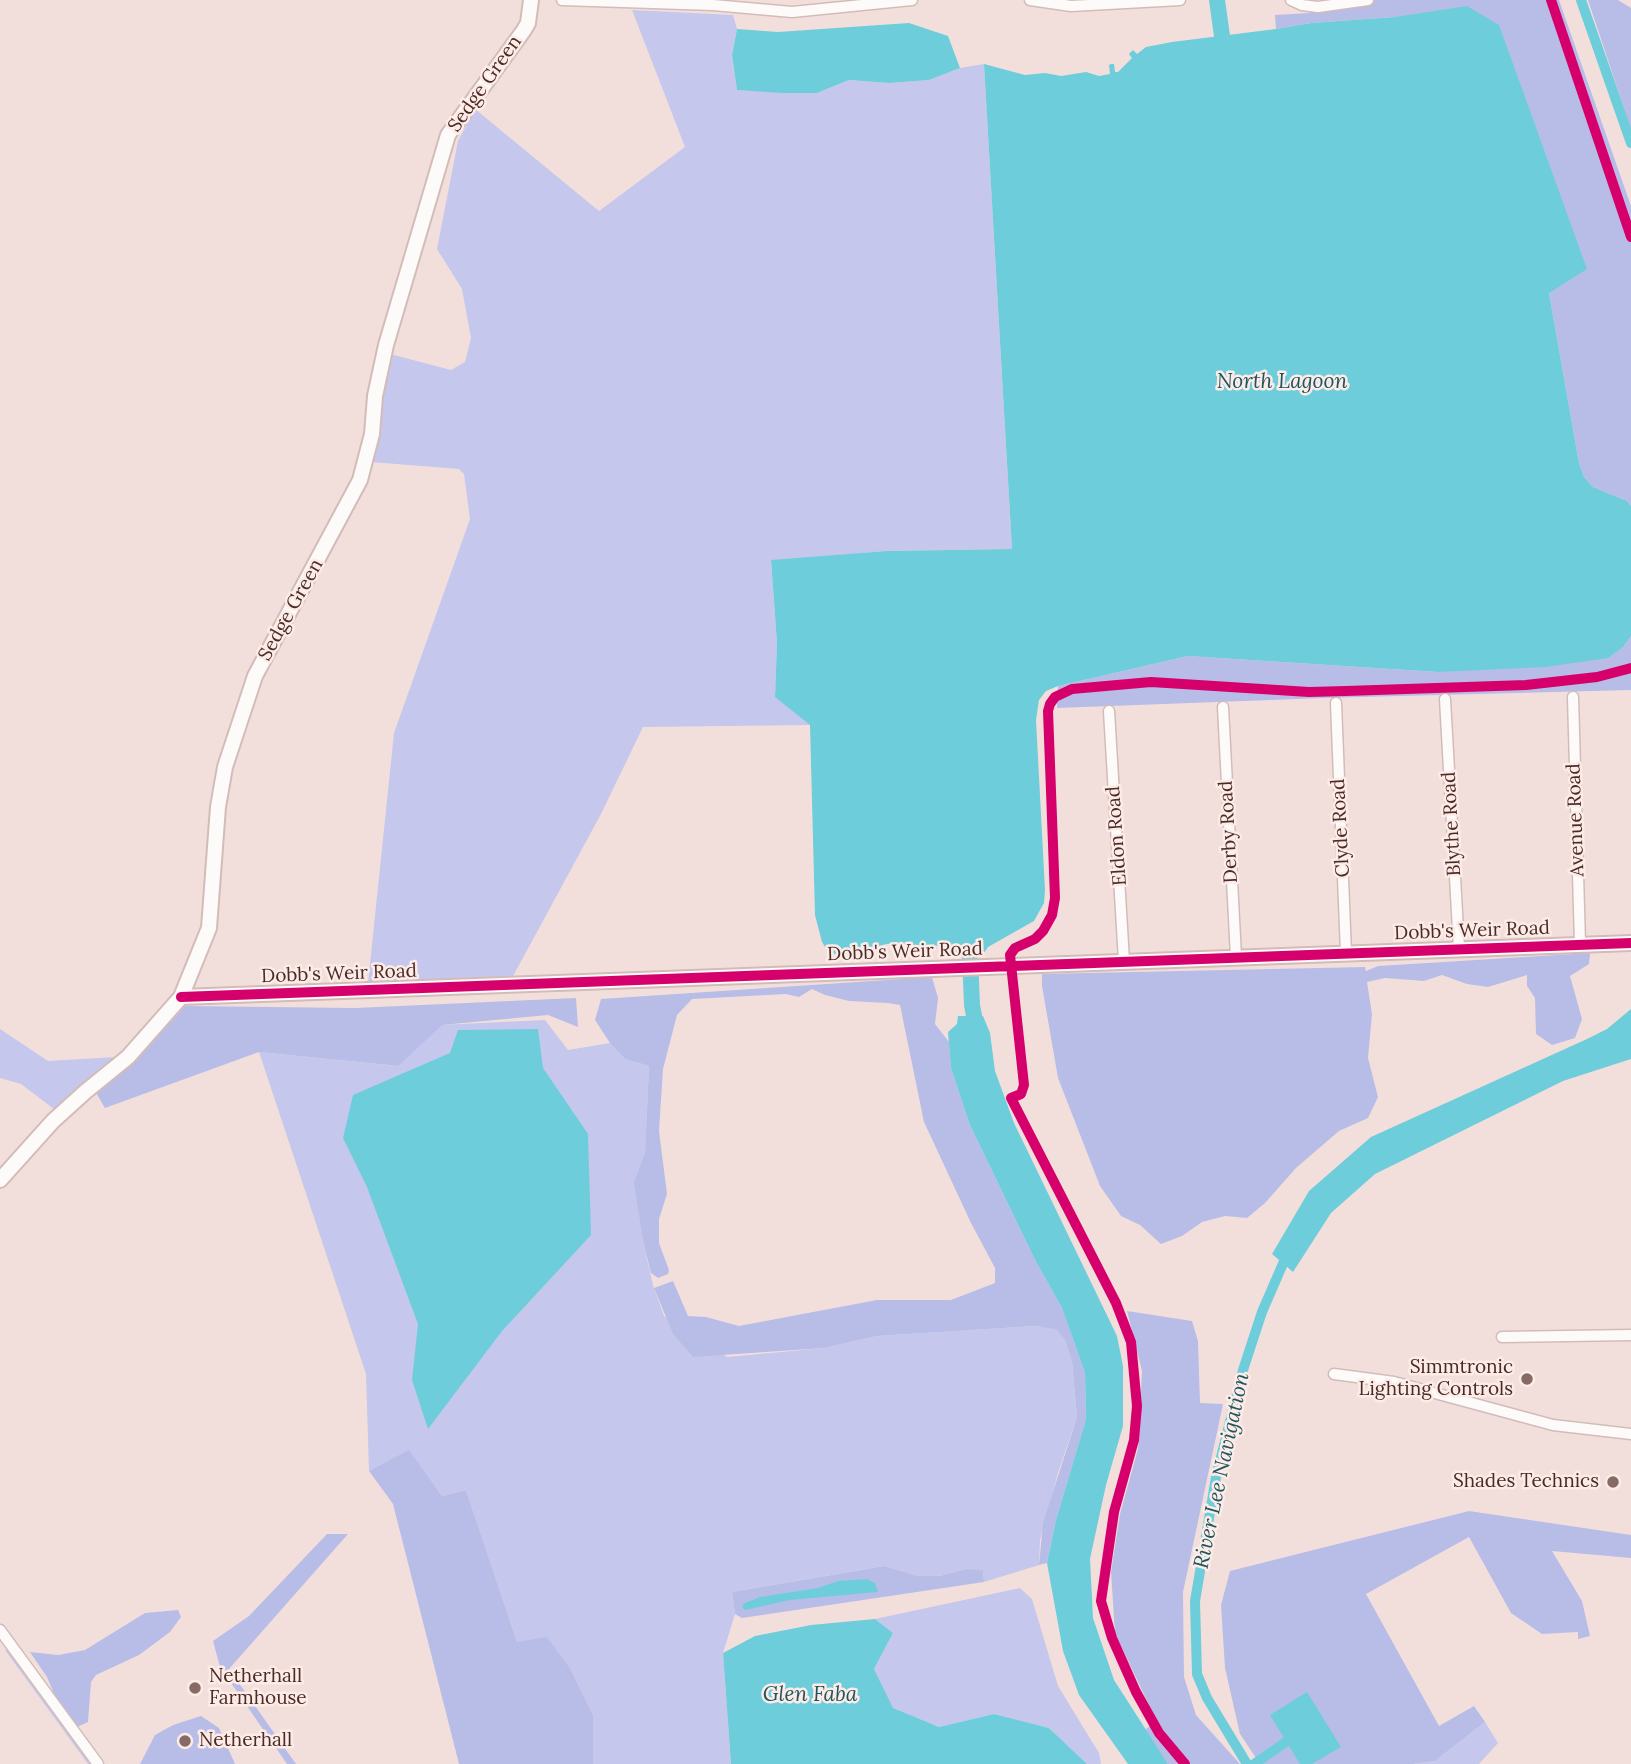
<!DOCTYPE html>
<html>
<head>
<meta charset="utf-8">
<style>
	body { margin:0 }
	canvas { display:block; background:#f2dfdc }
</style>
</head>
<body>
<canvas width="1631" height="1764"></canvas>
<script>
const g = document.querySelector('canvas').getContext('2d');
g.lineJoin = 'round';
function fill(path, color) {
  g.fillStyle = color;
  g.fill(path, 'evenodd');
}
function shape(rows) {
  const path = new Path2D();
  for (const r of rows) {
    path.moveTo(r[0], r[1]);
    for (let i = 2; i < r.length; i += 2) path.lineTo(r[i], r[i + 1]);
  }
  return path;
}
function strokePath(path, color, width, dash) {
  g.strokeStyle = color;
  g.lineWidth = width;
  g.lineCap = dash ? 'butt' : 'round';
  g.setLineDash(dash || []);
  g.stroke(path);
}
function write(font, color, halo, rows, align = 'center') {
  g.font = font + ' Lora,serif';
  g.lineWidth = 5;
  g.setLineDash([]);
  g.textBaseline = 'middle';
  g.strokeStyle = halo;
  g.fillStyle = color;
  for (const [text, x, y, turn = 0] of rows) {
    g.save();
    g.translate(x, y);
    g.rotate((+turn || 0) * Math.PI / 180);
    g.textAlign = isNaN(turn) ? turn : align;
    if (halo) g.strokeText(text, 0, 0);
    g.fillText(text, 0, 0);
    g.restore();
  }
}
fill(shape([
	[632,10,733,15,737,29,732,55,737,90,817,93,849,80,890,83,929,80,960,68,984,64,1012,549,887,551,771,561,777,643,775,696,810,725,643,727,601,814,512,978,368,983,394,733,470,519,464,474,459,469,371,462,390,354,451,370,465,362,471,338,462,289,437,249,458,141,475,109,599,211,685,147],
	[545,1020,568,1050,610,1043,625,1059,649,1066,645,1154,635,1183,643,1241,653,1285,664,1316,727,1357,824,1348,877,1336,1035,1326,1056,1328,1065,1340,1072,1362,1077,1417,1058,1473,1040,1540,1039,1565,984,1582,983,1571,966,1569,939,1576,918,1576,884,1566,732,1592,735,1614,723,1653,731,1764,593,1764,593,1715,571,1670,517,1642,466,1490,442,1496,409,1451,369,1471,366,1374,259,1052,397,1066,438,1025],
	[0,1029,48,1061,117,1057,89,1080,58,1112,21,1084,0,1078],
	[1020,1588,1032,1599,1058,1686,1099,1753,1101,1764,1087,1764,1049,1728,994,1714,939,1727,892,1708,874,1669,893,1633,875,1619],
	[16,1644,103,1764,88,1764,5,1650],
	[1485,1722,1498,1743,1479,1764,1413,1764,1435,1761]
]), '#c5c8ec');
fill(shape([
	[1324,0,1559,0,1631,206,1631,506,1627,501,1593,487,1584,477,1579,463,1549,293,1395,17,1311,23,1276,29,1275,15,1309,13],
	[1588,0,1618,0,1631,8,1631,129],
	[1631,636,1631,690,1324,698,1057,708,1058,686,1188,656,1438,672,1624,646],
	[1590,953,1589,964,1570,976,1582,1019,1575,1038,1552,1045,1536,1034,1535,998,1527,986,1527,975,1488,987,1467,984,1442,975,1424,981,1385,978,1367,982,1372,1014,1368,1058,1378,1097,1368,1118,1339,1131,1296,1168,1265,1203,1247,1218,1225,1216,1202,1222,1182,1236,1161,1244,1140,1225,1121,1216,1100,1186,1058,1078,1042,986,1042,974,1365,967,1366,971,1378,966],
	[932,977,938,998,935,1024,949,1042,951,1068,969,1123,1035,1260,1062,1308,1085,1373,1086,1419,1056,1520,1047,1563,1039,1565,1043,1523,1077,1417,1072,1362,1065,1340,1056,1329,1035,1326,877,1336,824,1348,693,1357,673,1334,654,1288,673,1281,688,1316,706,1317,739,1326,877,1300,951,1300,995,1283,995,1268,971,1223,924,1122,900,1005,888,1003,849,1001,825,995,812,989,799,997,786,994,692,999,677,1015,663,1069,659,1131,667,1194,659,1219,659,1243,669,1270,668,1274,658,1278,651,1273,643,1241,634,1183,645,1153,649,1066,625,1059,610,1043,595,1020,601,999],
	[576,998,578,1027,548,1015,442,1025,398,1066,259,1052,105,1108,95,1091,106,1085,142,1054,185,1006,355,1008],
	[1127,1311,1192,1321,1198,1341,1200,1403,1223,1404,1183,1592,1184,1677,1196,1715,1240,1764,1168,1764,1145,1730,1156,1720,1115,1633,1111,1572,1120,1514,1138,1449,1142,1371],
	[409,1450,442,1496,466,1490,517,1642,547,1637,571,1670,593,1715,593,1764,459,1764,393,1504,369,1471],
	[1469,1511,1631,1535,1631,1558,1552,1551,1582,1601,1590,1636,1578,1639,1578,1632,1542,1634,1511,1613,1469,1537,1366,1594,1439,1726,1474,1706,1485,1722,1435,1761,1413,1764,1260,1764,1240,1734,1225,1668,1221,1605,1230,1571],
	[327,1534,348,1534,229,1669,296,1764,287,1764,220,1667,213,1641,249,1616],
	[884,1566,918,1576,939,1576,966,1569,983,1570,984,1582,742,1618,735,1614,732,1592],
	[178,1610,181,1617,170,1632,139,1655,96,1675,91,1682,88,1722,77,1727,66,1722,47,1677,30,1652,58,1655,85,1650,145,1613],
	[201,1716,219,1728,235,1764,140,1764,155,1735,173,1725]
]), '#b8bde8');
fill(shape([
	[1467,6,1499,25,1587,269,1549,293,1579,463,1584,477,1593,487,1627,501,1631,506,1631,636,1624,646,1608,658,1546,667,1438,672,1188,656,1058,686,1046,691,1039,700,1036,720,1045,890,1044,903,1034,921,988,947,982,956,956,957,951,948,947,946,887,944,844,954,835,954,827,950,822,942,815,915,810,725,775,697,777,643,771,560,887,551,1012,549,984,64,1025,75,1045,73,1061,76,1086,72,1099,76,1110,74,1109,65,1111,64,1114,64,1115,72,1118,72,1132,58,1129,54,1133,50,1137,54,1146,47,1172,42,1276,29,1311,23,1395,17],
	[909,23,948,36,960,68,929,80,890,83,849,80,817,93,782,93,737,90,732,55,737,29,778,32],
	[1631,1009,1631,1059,1563,1081,1375,1174,1331,1213,1293,1272,1272,1254,1309,1191,1371,1137,1587,1039,1607,1029],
	[958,1016,968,1016,970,1019,975,1016,983,1016,990,1033,995,1071,1014,1123,1117,1336,1123,1366,1123,1426,1106,1485,1090,1559,1093,1618,1114,1680,1168,1764,1128,1764,1079,1695,1063,1651,1047,1563,1056,1520,1086,1419,1085,1373,1062,1308,1035,1260,969,1123,951,1068,948,1032,957,1024],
	[538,1029,543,1068,588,1134,591,1235,502,1331,428,1429,412,1380,418,1324,367,1187,343,1138,353,1095,450,1053,458,1030],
	[867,1579,875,1583,878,1592,790,1600,745,1610,742,1606,745,1603,760,1597,818,1588,838,1581],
	[875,1619,893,1633,874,1669,893,1708,939,1727,994,1714,1049,1728,1087,1764,731,1764,723,1653,755,1636,811,1625],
	[1307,1692,1341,1747,1312,1764,1300,1764,1270,1715]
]), '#6ecddb');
strokePath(shape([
	[1581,0,1631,143],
	[1247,1764,1207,1698,1197,1674,1195,1601,1216,1477,1243,1370,1262,1312,1288,1252],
	[1254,1764,1286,1742]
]), '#6ecddb', 10);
strokePath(shape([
	[1217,0,1222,36],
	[970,957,972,1005,978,1037]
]), '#6ecddb', 16);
const street = shape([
	[562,0,713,5,792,12,912,0],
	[1030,0,1071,6,1180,0],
	[1291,0,1302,5,1318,7,1368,0],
	[1573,697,1580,944],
	[1445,699,1459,948],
	[1336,703,1346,953],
	[1223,707,1236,957],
	[1109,711,1124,961],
	[1502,1337,1631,1335],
	[1334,1374,1394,1382,1553,1425,1631,1434],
	[0,1630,98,1764]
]);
const secondary = shape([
	[181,997,1631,943],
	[0,1180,53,1121,85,1092,128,1057,181,997,209,928,218,807,225,767,255,676,360,480,372,434,375,396,386,345,448,135,524,30,528,23,531,0]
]);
strokePath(street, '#d3bcb8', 13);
strokePath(secondary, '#d3bcb8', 18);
strokePath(street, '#fdfafa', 10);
strokePath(secondary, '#fdfafa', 14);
strokePath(shape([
	[1551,0,1631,237],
	[181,997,1631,943],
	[1185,1764,1159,1733,1136,1692,1112,1638,1101,1601,1114,1512,1134,1440,1137,1406,1131,1342,1116,1303,1011,1098,1021,1094,1024,1085,1010,955,1015,948,1035,939,1043,931,1052,915,1055,898,1048,711,1050,704,1055,697,1072,689,1151,682,1309,692,1346,691,1526,685,1597,677,1631,668]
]), '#d6006c', 10);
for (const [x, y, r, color] of [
	[1527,1379,7,"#856a65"],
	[1613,1482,7,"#856a65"],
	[195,1688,7,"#856a65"],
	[185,1741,7,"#856a65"]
]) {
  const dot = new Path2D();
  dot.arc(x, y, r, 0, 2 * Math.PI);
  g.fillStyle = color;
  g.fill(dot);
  strokePath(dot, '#fcebe7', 2.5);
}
write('19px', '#4a2b25', '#fcebe7', [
	["Sedge Green",485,84,-55],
	["Sedge Green",291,610,-61],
	["Avenue Road",1576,820,-92],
	["Blythe Road",1452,824,-93],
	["Clyde Road",1341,828,-93],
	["Derby Road",1229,832,-93],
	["Eldon Road",1117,836,-94],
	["Dobb's Weir Road",1472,931,-2],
	["Dobb's Weir Road",905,952,-2],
	["Dobb's Weir Road",339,974,-2]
]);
write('19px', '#4a2b25', '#fcebe7', [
	["Simmtronic",1513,1368],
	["Lighting Controls",1513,1390],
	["Shades Technics",1599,1482],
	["Netherhall",209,1677,"left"],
	["Farmhouse",209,1699,"left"],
	["Netherhall",199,1741,"left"]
], 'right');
write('italic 21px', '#1d565f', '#fcebe7', [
	["North Lagoon",1282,382],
	["River Lee Navigation",1222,1471,-78],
	["Glen Faba",810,1695]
]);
</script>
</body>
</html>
